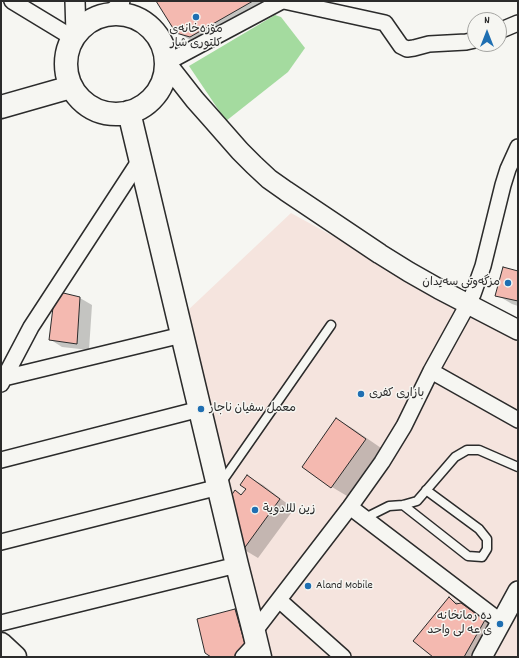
<!DOCTYPE html>
<html>
<head>
<meta charset="utf-8">
<style>
	body { margin:0 }
	#map { position:relative; width:519px; height:658px; overflow:hidden; background:#f6f6f2; font-family:Dekko,sans-serif }
	canvas { display:block }
	.frame { position:absolute; inset:0; border:2px solid #2b2b2b; pointer-events:none }
	.north { position:absolute; left:467px; top:12px; width:40px; height:40px; box-sizing:border-box; background:#f6f6f2; border:1px solid #a5a5a2; border-radius:50%; rotate:0deg; font-size:11px; font-weight:700; line-height:16px; text-align:center; color:#2b2b2b }
	.north::after { content:''; display:block; margin:auto; width:14px; height:18px; background:#1f6fb2; clip-path:polygon(50% 0,100% 100%,50% 72%,0 100%) }
</style>
</head>
<body>
<div id="map">
<canvas width="519" height="658"></canvas>
<div class="frame"></div>
<div class="north">N</div>
</div>
<script>
const g = document.querySelector('canvas').getContext('2d');
g.lineJoin = 'round';
function fill(path, color) {
  g.fillStyle = color;
  g.fill(path, 'evenodd');
}
function shape(rows) {
  const path = new Path2D();
  for (const r of rows) {
    if (r.length === 3) {
      path.moveTo(r[0] + r[2], r[1]);
      path.arc(r[0], r[1], r[2], 0, 2 * Math.PI);
      continue;
    }
    path.moveTo(r[0], r[1]);
    for (let i = 2; i < r.length; i += 2) path.lineTo(r[i], r[i + 1]);
  }
  return path;
}
function strokePath(path, color, width, dash) {
  g.strokeStyle = color;
  g.lineWidth = width;
  g.lineCap = dash ? 'butt' : 'round';
  g.setLineDash(dash || []);
  g.stroke(path);
}
function write(font, color, halo, rows, align = 'center') {
  g.font = font + ' Dekko,"Playpen Sans Arabic",sans-serif';
  g.lineWidth = 3;
  g.setLineDash([]);
  g.textBaseline = 'middle';
  g.strokeStyle = halo;
  g.fillStyle = color;
  for (const [text, x, y, turn = 0] of rows) {
    g.save();
    g.translate(x, y);
    g.rotate((+turn || 0) * Math.PI / 180);
    g.textAlign = isNaN(turn) ? turn : align;
    if (halo) g.strokeText(text, 0, 0);
    g.fillText(text, 0, 0);
    g.restore();
  }
}
fill(shape([
	[291,213,518,338,518,657,270,657,186,312]
]), '#f5e4de');
fill(shape([
	[275,15,281,17,305,48,288,72,226,121,189,66]
]), '#a4db9f');
fill(shape([
	[157,1,283,1,192,41,176,32],
	[518,272,518,306,512,304,497,295],
	[80,298,92,305,89,350,62,347,51,340],
	[336,419,352,428,381,448,347,496,332,487,303,467],
	[247,476,263,485,294,509,258,558,243,549,236,491,242,495,247,489],
	[449,598,477,613,500,630,484,657,434,657],
	[235,610,247,617,251,657,213,657]
]), '#0003');
const building = shape([
	[156,1,253,1,190,37,176,33,156,1],
	[503,267,518,271,518,301,495,296,503,267],
	[55,291,80,297,77,344,49,340,55,291],
	[336,418,366,439,331,488,302,467,336,418],
	[247,475,280,499,243,550,229,499,235,490,241,495,246,489,240,485,247,475],
	[449,597,456,604,461,603,485,620,464,657,433,657,413,641,449,597],
	[235,609,245,644,234,657,211,657,205,653,197,619,235,609]
]);
fill(building, '#f4b9b0');
strokePath(building, '#2b2b2b', 1);
const service = shape([
	[221,483,331,325],
	[403,505,468,556,482,557,487,549,487,539,479,529,426,490],
	[365,518,389,506,403,505,417,501,455,457,467,450,479,450,518,467]
]);
const minor = shape([
	[12,1,73,38],
	[284,1,385,23,401,46,407,49,414,48,429,44,466,42,475,40],
	[109,14,122,1],
	[499,31,518,23],
	[166,63,282,1],
	[431,371,518,420],
	[4,378,182,335],
	[1,384,31,327,140,160],
	[1,460,200,409],
	[350,507,501,622],
	[1,542,219,487],
	[279,600,343,657],
	[1,623,237,565],
	[254,632,350,507,382,462,404,426,431,371,468,304,473,294,483,266,503,185,508,169,518,147],
	[243,657,256,643]
]);
const tertiary = shape([
	[75,1,76,34],
	[166,63,195,100,211,118,240,151,254,165,269,179,286,191,380,254,409,272,439,289,518,330],
	[482,657,518,591]
]);
const secondary = shape([
	[116,64,50],
	[1,107,71,87],
	[129,112,237,565,254,632,260,657],
	[1,644,15,657]
]);
strokePath(service, '#2b2b2b', 11);
strokePath(minor, '#2b2b2b', 18);
strokePath(tertiary, '#2b2b2b', 22);
strokePath(secondary, '#2b2b2b', 25);
strokePath(service, '#f6f6f2', 8);
strokePath(minor, '#f6f6f2', 15);
strokePath(tertiary, '#f6f6f2', 19);
strokePath(secondary, '#f6f6f2', 22);
for (const [x, y, r, color] of [
	[196,17,4,"#1f6fb2"],
	[508,283,4,"#1f6fb2"],
	[361,394,4,"#1f6fb2"],
	[201,409,4,"#1f6fb2"],
	[255,510,4,"#1f6fb2"],
	[308,586,4,"#1f6fb2"],
	[500,624,4,"#1f6fb2"]
]) {
  const dot = new Path2D();
  dot.arc(x, y, r, 0, 2 * Math.PI);
  g.fillStyle = color;
  g.fill(dot);
  strokePath(dot, '#f6f6f2', 1.5);
}
write('12px', '#2b2b2b', '#f6f6f2', [
	["مۆزەخانەی",196,30,"center"],
	["کلتوری شار",196,44,"center"],
	["مزگەوتی سەیدان",500,283,"right"],
	["بازاری کفری",369,394],
	["معمل سفيان ناجار",209,409],
	["زین للادویة",263,510],
	["Aland Mobile",316,586],
	["ده رمانخانه",492,617,"right"],
	["ى عه لى واحد",492,631,"right"]
], 'left');
</script>
</body>
</html>
